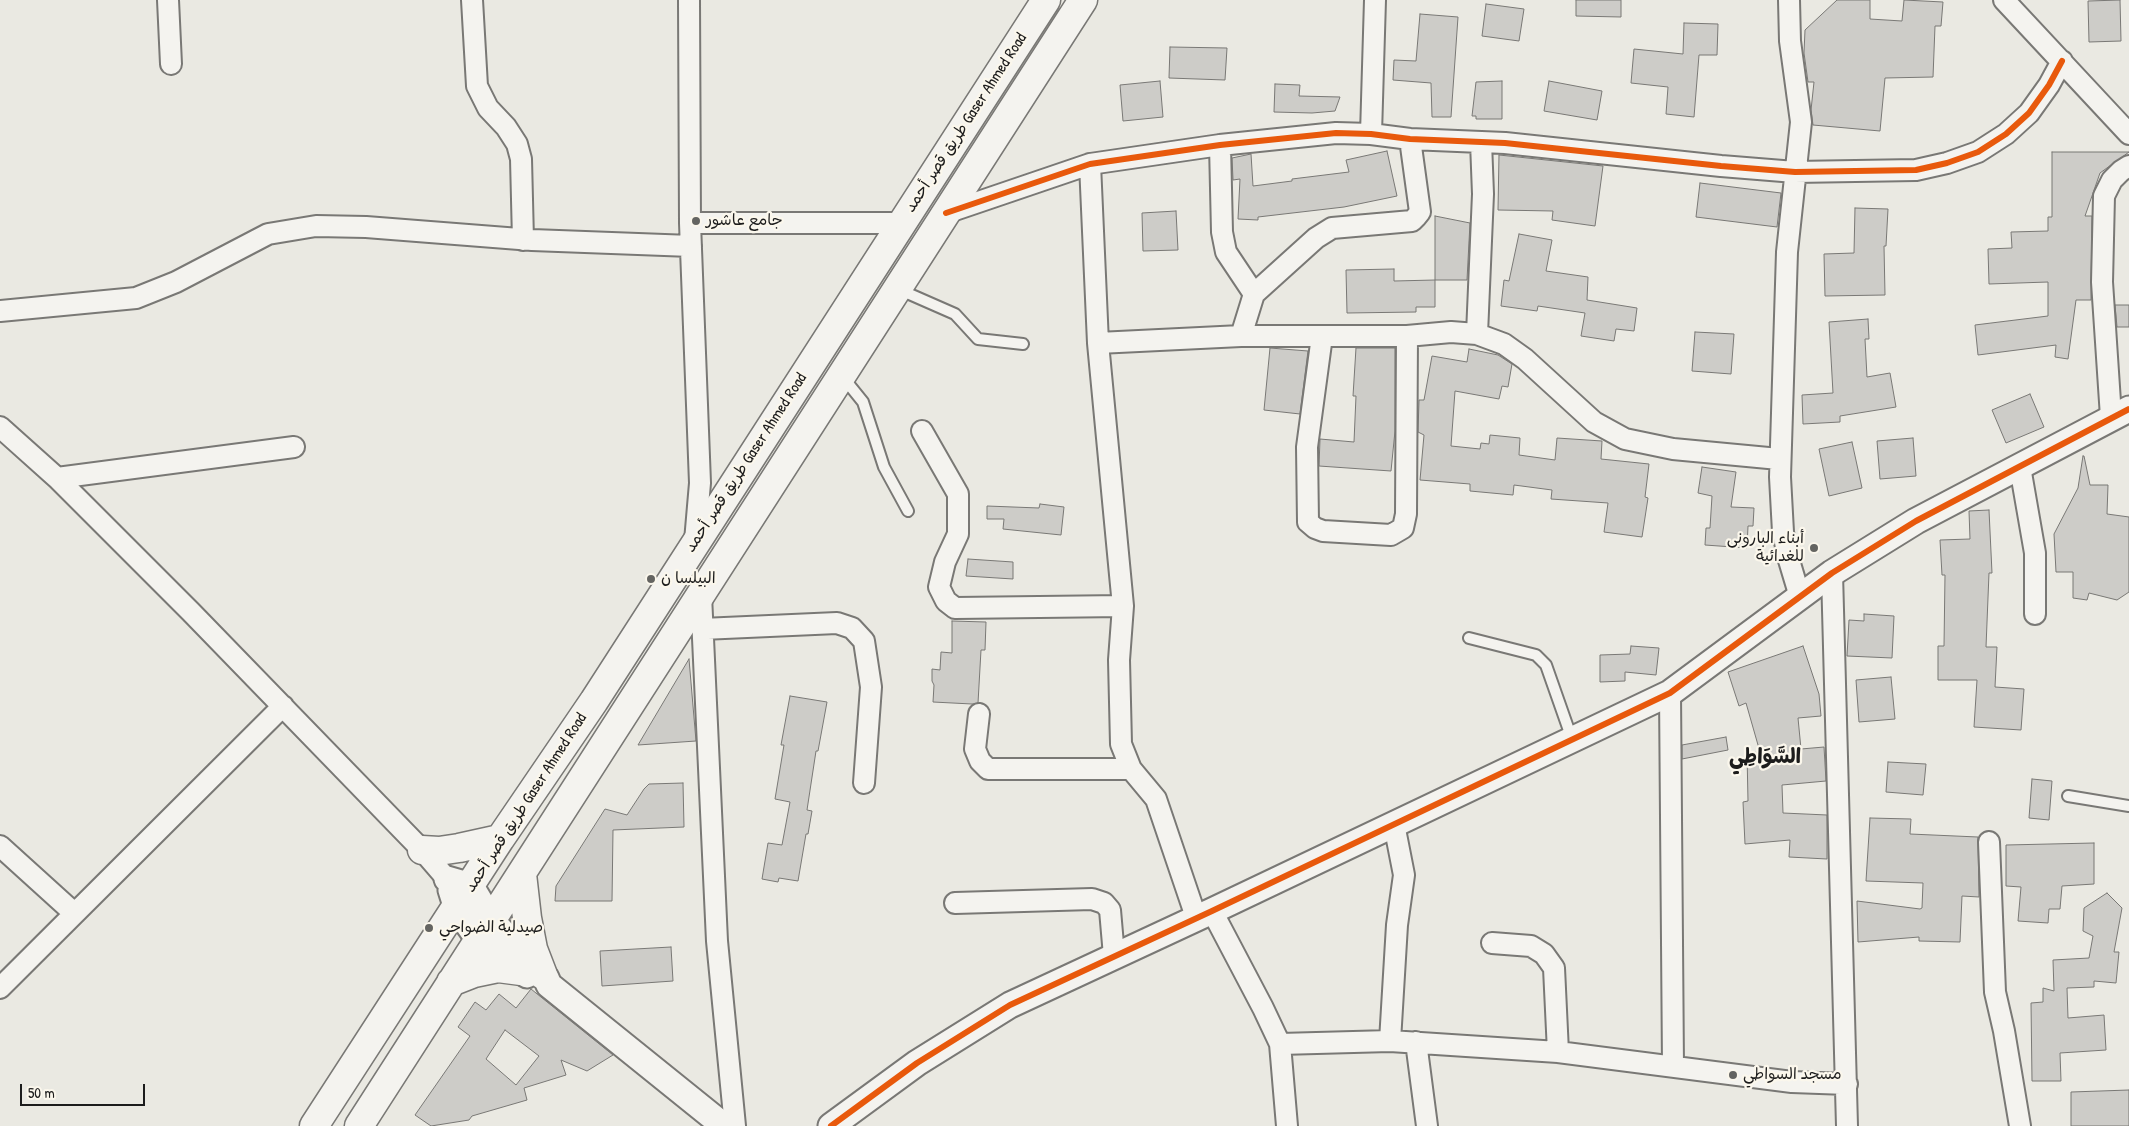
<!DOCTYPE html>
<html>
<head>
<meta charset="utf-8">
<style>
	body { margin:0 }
	#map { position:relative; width:2129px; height:1126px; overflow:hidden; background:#eae9e2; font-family:"Patrick Hand",sans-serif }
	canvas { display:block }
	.scale { position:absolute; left:20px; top:1084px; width:125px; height:22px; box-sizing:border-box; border:2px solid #1c1c1c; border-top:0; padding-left:6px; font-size:15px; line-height:18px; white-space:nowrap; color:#1c1c1c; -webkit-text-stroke:4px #fbf7ec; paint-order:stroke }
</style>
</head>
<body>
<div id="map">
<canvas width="2129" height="1126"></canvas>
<div class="scale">50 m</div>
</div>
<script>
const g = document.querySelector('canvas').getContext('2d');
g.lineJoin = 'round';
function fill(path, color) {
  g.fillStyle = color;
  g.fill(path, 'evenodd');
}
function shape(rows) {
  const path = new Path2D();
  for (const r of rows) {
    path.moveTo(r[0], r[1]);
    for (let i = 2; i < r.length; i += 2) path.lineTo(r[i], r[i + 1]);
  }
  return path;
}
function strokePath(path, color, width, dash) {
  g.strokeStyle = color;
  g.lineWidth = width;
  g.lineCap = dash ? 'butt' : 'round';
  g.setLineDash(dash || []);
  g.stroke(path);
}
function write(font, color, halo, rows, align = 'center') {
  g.font = font + ' "Patrick Hand","Playpen Sans Arabic",sans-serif';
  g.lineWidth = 4.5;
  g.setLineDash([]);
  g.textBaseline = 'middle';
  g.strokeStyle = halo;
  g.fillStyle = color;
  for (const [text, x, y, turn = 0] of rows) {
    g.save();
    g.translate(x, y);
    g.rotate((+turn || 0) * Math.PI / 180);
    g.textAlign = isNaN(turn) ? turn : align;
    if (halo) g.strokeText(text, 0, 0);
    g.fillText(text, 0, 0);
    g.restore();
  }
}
const building = shape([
	[1576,0,1621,0,1621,17,1576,16,1576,0],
	[1837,0,1870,0,1870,19,1902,21,1904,0,1943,2,1941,26,1935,26,1933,77,1885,78,1880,131,1813,125,1811,110,1814,82,1808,82,1804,53,1805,30,1837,0],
	[2120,0,2121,41,2089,42,2088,1,2120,0],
	[1486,4,1524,9,1519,41,1482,36,1486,4],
	[1420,14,1458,17,1451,117,1432,117,1431,83,1393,80,1394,60,1416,61,1420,14],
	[1684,23,1718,24,1717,55,1699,55,1694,117,1666,114,1668,87,1631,83,1634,49,1683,54,1684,23],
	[1170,47,1227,48,1225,80,1169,78,1170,47],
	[1160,81,1163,117,1123,121,1120,85,1160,81],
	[1502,81,1502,119,1476,119,1476,116,1472,116,1476,82,1502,81],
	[1549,81,1602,91,1597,120,1544,111,1549,81],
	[1275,84,1300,85,1299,96,1340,97,1335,111,1312,113,1274,112,1275,84],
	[1387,151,1397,196,1344,207,1258,217,1258,220,1238,219,1240,179,1233,180,1232,158,1251,154,1253,186,1292,181,1292,179,1349,172,1346,160,1387,151],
	[2052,152,2129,152,2100,173,2085,216,2092,216,2091,300,2076,300,2068,359,2055,357,2056,345,1978,355,1975,325,2048,316,2048,282,1989,284,1988,249,2012,248,2011,232,2048,231,2048,217,2052,217,2052,152],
	[1499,155,1603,166,1595,226,1552,220,1553,211,1498,210,1499,155],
	[1700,183,1781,193,1777,227,1696,217,1700,183],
	[1855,208,1888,209,1886,246,1884,246,1885,295,1825,296,1824,254,1854,253,1855,208],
	[1176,211,1178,250,1143,251,1142,213,1176,211],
	[1435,216,1470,223,1467,280,1435,280,1435,216],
	[1519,234,1552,240,1546,271,1588,277,1587,300,1637,308,1634,331,1616,329,1614,341,1581,336,1585,313,1538,306,1537,311,1501,306,1504,280,1509,281,1519,234],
	[1394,269,1394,281,1435,280,1435,307,1416,307,1416,312,1347,313,1346,270,1394,269],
	[2115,305,2129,305,2129,327,2117,327,2115,305],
	[1868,319,1869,339,1865,339,1867,377,1890,373,1896,407,1840,416,1840,422,1803,424,1802,395,1833,393,1829,322,1868,319],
	[1695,332,1734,334,1731,374,1692,371,1695,332],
	[1270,348,1308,351,1300,414,1264,410,1270,348],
	[1356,348,1395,348,1395,431,1391,471,1319,466,1320,439,1354,442,1356,396,1353,396,1356,348],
	[1469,349,1498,355,1512,364,1508,387,1502,386,1499,399,1455,391,1451,446,1480,449,1481,443,1489,444,1490,435,1520,438,1519,455,1555,460,1557,438,1602,441,1601,459,1649,464,1645,497,1648,498,1642,537,1604,532,1608,503,1551,499,1552,490,1514,485,1513,495,1470,491,1470,484,1420,480,1424,435,1418,432,1419,400,1424,400,1432,356,1467,362,1469,349],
	[2030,394,2044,427,2006,443,1992,410,2030,394],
	[1913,438,1916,476,1880,479,1877,441,1913,438],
	[1852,442,1862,488,1829,496,1819,449,1852,442],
	[2083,456,2084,456,2090,485,2108,485,2107,514,2129,517,2129,592,2117,600,2089,593,2087,600,2073,598,2073,572,2056,572,2054,534,2078,488,2083,456],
	[1702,467,1736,472,1731,507,1754,508,1753,526,1748,526,1747,548,1705,545,1706,528,1710,528,1712,496,1698,493,1702,467],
	[1040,504,1064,507,1061,535,1003,529,1004,519,987,519,987,506,1039,508,1040,504],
	[1989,510,1992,573,1989,573,1986,647,1997,647,1995,687,2024,689,2021,730,1974,727,1977,680,1938,680,1938,646,1944,646,1945,575,1942,575,1940,540,1970,539,1969,511,1989,510],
	[968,559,1013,562,1013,579,966,576,968,559],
	[1864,614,1894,616,1892,658,1847,656,1849,620,1864,621,1864,614],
	[952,621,986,622,985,650,981,650,978,703,972,704,933,702,934,685,932,681,932,669,940,670,941,652,952,653,952,621],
	[1631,646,1659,648,1656,675,1625,672,1625,681,1600,682,1600,655,1630,654,1631,646],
	[1803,646,1819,694,1821,716,1798,718,1801,749,1824,747,1826,781,1782,785,1783,813,1827,815,1827,859,1789,857,1790,840,1745,844,1743,802,1748,801,1747,753,1760,752,1746,703,1739,706,1728,672,1803,646],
	[689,659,696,741,638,745,689,659],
	[1891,677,1895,719,1859,722,1856,680,1891,677],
	[790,696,827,702,818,751,816,751,807,810,812,811,808,834,806,834,798,881,779,878,778,882,762,879,768,843,782,845,790,802,775,799,784,745,781,745,790,696],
	[1726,737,1728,750,1682,759,1682,745,1726,737],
	[1888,762,1926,764,1923,795,1886,792,1888,762],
	[2032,779,2052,781,2049,820,2029,818,2032,779],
	[683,783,684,827,613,830,612,901,555,901,556,886,605,809,627,815,644,789,649,784,683,783],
	[1870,818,1911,819,1910,834,1978,837,1979,897,1962,896,1960,942,1919,941,1919,937,1858,942,1857,901,1920,909,1922,908,1923,883,1866,881,1870,818],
	[2094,843,2094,884,2062,886,2060,909,2049,909,2048,923,2018,921,2021,887,2006,886,2006,845,2094,843],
	[2107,893,2122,908,2114,952,2119,952,2116,983,2094,981,2094,987,2067,988,2068,1018,2104,1015,2106,1050,2060,1053,2061,1081,2032,1081,2031,1003,2043,1002,2043,988,2054,991,2053,960,2089,958,2093,936,2083,931,2084,908,2107,893],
	[671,947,673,981,602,986,600,951,671,947],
	[531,989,613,1055,587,1071,561,1060,566,1075,524,1088,527,1100,472,1116,469,1120,431,1126,415,1115,470,1036,458,1027,475,1002,486,1010,499,994,516,1008,531,989],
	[505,1030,539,1056,516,1085,486,1059,505,1030],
	[2129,1090,2129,1126,2071,1126,2071,1092,2129,1090]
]);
fill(building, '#cdccc8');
strokePath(building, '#797875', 1);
const service = shape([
	[898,289,955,314,978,339,1023,344],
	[842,376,863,402,884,467,908,511],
	[1469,638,1536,655,1546,665,1572,739],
	[2068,796,2129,806]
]);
const minor = shape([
	[168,0,171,64],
	[472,0,477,86,488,108,506,127,517,144,521,159,523,240],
	[689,0,690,223,700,483,695,541],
	[1789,0,1790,41,1801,122,1787,252,1780,477,1783,532,1788,557,1800,597],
	[2004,0,2129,134],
	[1371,134,1375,0],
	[1220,145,1222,232,1226,252,1254,294],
	[1090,164,1098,343,1123,606,1119,660,1121,744,1131,769,1156,799,1196,917],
	[946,213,1090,164,1220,145,1336,133,1371,134,1410,139,1505,143,1721,166,1795,172,1916,170,1947,163,1978,152,2006,134,2029,113,2049,85,2062,61],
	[690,223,902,223],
	[0,311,136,298,176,282,268,234,316,226,366,227,532,240,691,246],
	[1477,334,1483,194,1481,142],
	[1241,336,1254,294,1316,238,1332,228,1412,221,1416,217,1420,212,1410,139],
	[1322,336,1307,447,1308,522,1315,528,1323,531,1391,535,1403,528,1406,514,1407,336],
	[1098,343,1241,336,1407,336,1451,332,1477,334,1504,344,1525,359,1594,422,1625,439,1673,449,1779,459],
	[2111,417,2102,282,2104,196,2112,180,2121,171,2129,166],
	[0,427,57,478,191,612,422,850,447,879],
	[922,431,958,494,958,534,945,562,939,587,946,601,955,608,1123,606],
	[2020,467,2035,553,2035,614],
	[57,478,294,447],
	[1832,573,1847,1126],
	[701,595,717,941,735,1126],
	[702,629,837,623,852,628,864,641,871,687,864,783],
	[1670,693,1673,1066],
	[979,714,975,749,980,761,988,769,1131,769],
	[1989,842,1995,992,2004,1031,2020,1126],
	[0,846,74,913],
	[955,903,1092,899,1104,903,1110,910,1114,956],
	[1212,911,1263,1008,1280,1044,1287,1126],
	[1492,943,1531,946,1544,954,1554,968,1558,1052],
	[0,988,283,706],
	[1390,1041,1397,925,1404,875,1394,824],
	[1416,1042,1427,1126],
	[1280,1044,1390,1041,1558,1052,1792,1082,1847,1084]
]);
const tertiary = shape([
	[447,879,471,886,491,920,546,978,549,985,724,1126],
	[451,890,457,909,479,940,527,975],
	[831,1126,917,1063,1010,1005,1212,911,1670,693,1832,573,1916,521,2129,409]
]);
const primary = shape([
	[422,850,439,851,459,848,500,839],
	[522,874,527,918,533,949,543,975],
	[451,982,474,973,498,968,521,971],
	[314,1126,500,839,594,701,1046,0],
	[359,1126,1083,0]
]);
strokePath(service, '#797875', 14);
strokePath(minor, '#797875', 24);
strokePath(tertiary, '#797875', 29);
strokePath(primary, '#797875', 31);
strokePath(service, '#f4f3ef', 10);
strokePath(minor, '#f4f3ef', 20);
strokePath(tertiary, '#f4f3ef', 25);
strokePath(primary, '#f4f3ef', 28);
strokePath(shape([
	[946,213,1090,164,1220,145,1336,133,1371,134,1410,139,1505,143,1721,166,1795,172,1916,170,1947,163,1978,152,2006,134,2029,113,2049,85,2062,61],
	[831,1126,917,1063,1010,1005,1212,911,1670,693,1832,573,1916,521,2129,409]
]), '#e8590c', 6);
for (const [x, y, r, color] of [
	[696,221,5,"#646461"],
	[1814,548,5,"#646461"],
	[651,579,5,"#646461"],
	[429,928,5,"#646461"],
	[1733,1075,5,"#646461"]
]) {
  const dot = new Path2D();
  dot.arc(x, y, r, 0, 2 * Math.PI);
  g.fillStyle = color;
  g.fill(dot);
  strokePath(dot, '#fbf7ec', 2);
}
write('16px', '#1c1c1c', '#fbf7ec', [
	["طريق قصر أحمد Gaser Ahmed Road",966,123,-57],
	["طريق قصر أحمد Gaser Ahmed Road",746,463,-57],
	["طريق قصر أحمد Gaser Ahmed Road",526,803,-57]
]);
write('16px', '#1c1c1c', '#fbf7ec', [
	["جامع عاشور",706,221],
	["أبناء البارونى",1804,539,"right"],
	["للغدائية",1804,557,"right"],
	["البيلسا ن",661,579],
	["صيدلية الضواحي",439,928],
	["مسجد السواطي",1743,1075]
], 'left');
write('bold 21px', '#1c1c1c', '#fbf7ec', [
	["السَّوَاطِي",1765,757]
]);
</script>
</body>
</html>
